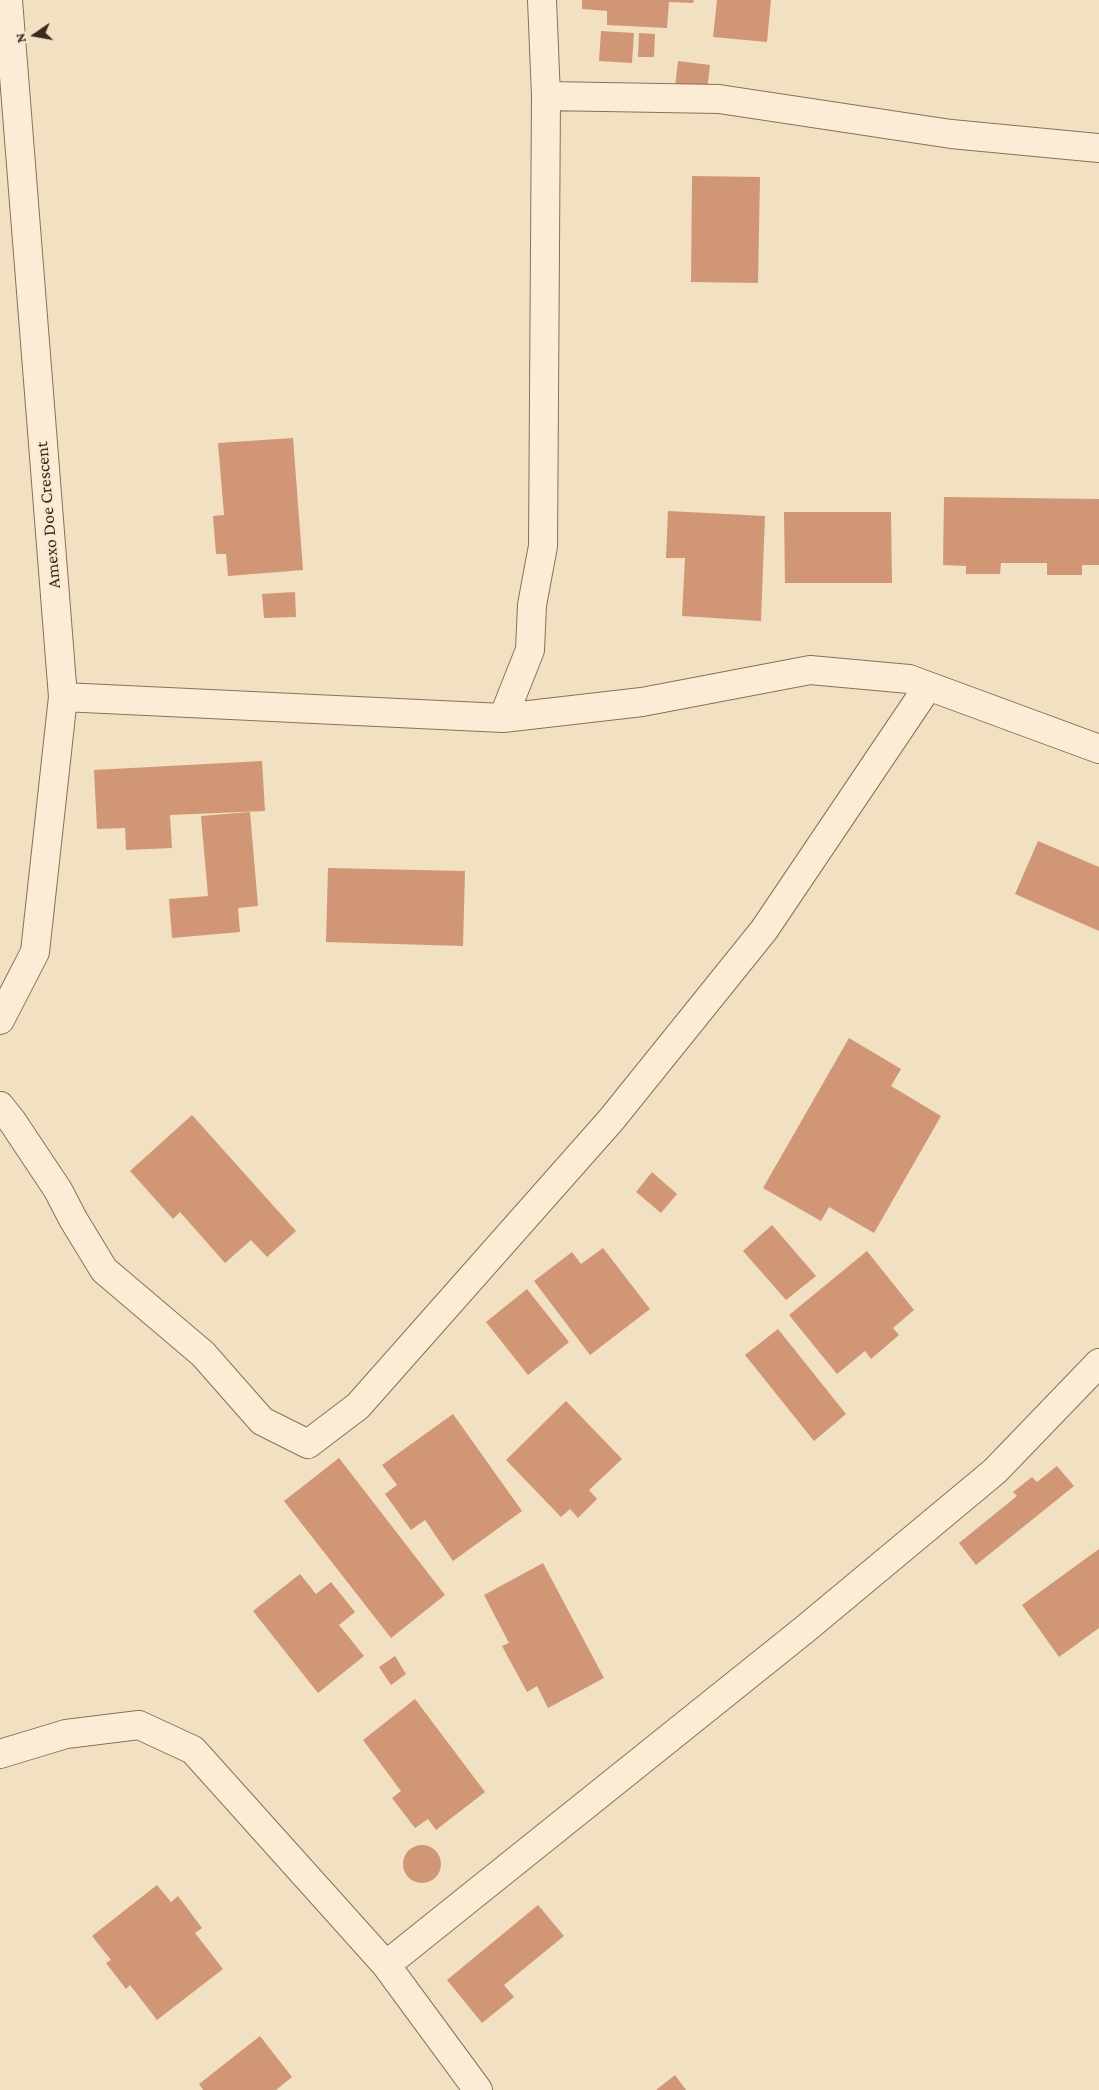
<!DOCTYPE html>
<html>
<head>
<meta charset="utf-8">
<style>
	body { margin:0 }
	#map { position:relative; width:1099px; height:2090px; overflow:hidden; background:#f1e0c1; font-family:"Crimson Pro",serif }
	canvas { display:block }
	.north { position:absolute; left:10px; top:10px; width:50px; height:50px; -webkit-text-stroke:4px #f7ead1; paint-order:stroke; rotate:258deg; font-size:14px; font-weight:700; line-height:20px; text-align:center; color:#3a291d }
	.north::after { content:''; display:block; margin:auto; width:18px; height:22px; background:#3a291d; clip-path:polygon(50% 0,100% 100%,50% 72%,0 100%) }
</style>
</head>
<body>
<div id="map">
<canvas width="1099" height="2090"></canvas>
<div class="north">N</div>
</div>
<script>
const g = document.querySelector('canvas').getContext('2d');
g.lineJoin = 'round';
function fill(path, color) {
  g.fillStyle = color;
  g.fill(path, 'evenodd');
}
function shape(rows) {
  const path = new Path2D();
  for (const r of rows) {
    if (r.length === 3) {
      path.moveTo(r[0] + r[2], r[1]);
      path.arc(r[0], r[1], r[2], 0, 2 * Math.PI);
      continue;
    }
    path.moveTo(r[0], r[1]);
    for (let i = 2; i < r.length; i += 2) path.lineTo(r[i], r[i + 1]);
  }
  return path;
}
function strokePath(path, color, width, dash) {
  g.strokeStyle = color;
  g.lineWidth = width;
  g.lineCap = dash ? 'butt' : 'round';
  g.setLineDash(dash || []);
  g.stroke(path);
}
function write(font, color, halo, rows, align = 'center') {
  g.font = font + ' "Crimson Pro",serif';
  g.lineWidth = 5;
  g.setLineDash([]);
  g.textBaseline = 'middle';
  g.strokeStyle = halo;
  g.fillStyle = color;
  for (const [text, x, y, turn = 0] of rows) {
    g.save();
    g.translate(x, y);
    g.rotate((+turn || 0) * Math.PI / 180);
    g.textAlign = isNaN(turn) ? turn : align;
    if (halo) g.strokeText(text, 0, 0);
    g.fillText(text, 0, 0);
    g.restore();
  }
}
fill(shape([
	[582,0,694,0,693,3,669,2,667,28,607,25,607,11,582,9],
	[717,0,771,0,767,42,713,37],
	[601,31,634,33,632,63,599,61],
	[639,33,655,34,654,57,638,57],
	[678,61,710,65,707,91,675,87],
	[692,176,760,177,758,283,691,282],
	[293,438,303,570,228,576,226,554,216,554,213,516,224,515,218,443],
	[944,497,1099,499,1099,565,1082,565,1082,575,1047,575,1047,563,1001,563,1000,574,966,574,966,566,943,565],
	[668,511,765,516,761,621,682,616,685,558,666,558],
	[784,512,891,512,892,583,785,583],
	[295,592,296,617,264,618,262,594],
	[262,761,265,811,170,815,172,848,126,850,125,828,97,829,94,770],
	[250,812,258,906,238,908,240,932,172,938,169,899,208,896,201,816],
	[1038,841,1099,867,1099,931,1015,894],
	[328,868,465,871,463,946,326,942],
	[849,1038,901,1069,891,1086,941,1116,874,1233,829,1207,821,1221,763,1188],
	[192,1115,296,1231,267,1257,251,1240,225,1263,180,1212,173,1219,130,1171],
	[652,1172,677,1194,661,1213,636,1192],
	[772,1225,816,1276,786,1300,743,1251],
	[603,1248,650,1309,590,1355,534,1281,572,1252,581,1264],
	[867,1251,914,1310,893,1328,899,1335,871,1359,865,1351,837,1374,789,1315],
	[527,1289,569,1342,528,1375,486,1322],
	[778,1329,846,1414,814,1441,745,1355],
	[566,1401,622,1459,589,1490,597,1499,578,1518,570,1509,561,1517,506,1460],
	[453,1414,522,1511,453,1561,425,1520,411,1530,385,1494,397,1485,382,1465],
	[339,1458,445,1595,391,1638,284,1501],
	[1057,1466,1074,1486,976,1565,959,1543,1017,1496,1013,1492,1032,1477,1037,1482],
	[1099,1549,1099,1628,1059,1657,1022,1605],
	[543,1563,604,1678,548,1708,537,1686,527,1692,502,1646,509,1643,484,1595],
	[300,1574,316,1594,331,1582,355,1612,339,1625,364,1656,318,1693,253,1611],
	[395,1656,406,1674,391,1685,379,1667],
	[415,1699,485,1792,436,1830,428,1819,415,1828,392,1798,401,1791,363,1740],
	[422,1864,19],
	[157,1885,171,1902,178,1896,202,1928,195,1933,223,1969,157,2020,130,1985,126,1989,106,1963,111,1960,92,1936],
	[538,1905,564,1936,504,1985,514,1997,482,2023,447,1980],
	[260,2036,292,2077,276,2090,203,2090,199,2084],
	[675,2075,686,2090,656,2090]
]), '#d19675');
const minor = shape([
	[546,96,719,99,951,134,1099,148],
	[63,697,503,718,642,702,810,670,909,679,1099,749],
	[503,718,530,650,532,605,543,546,546,96,542,0],
	[0,1020,35,952,63,697,8,0],
	[0,1106,12,1121,58,1190,73,1219,104,1270,203,1354,262,1421,308,1444,358,1406,611,1120,764,930,927,688],
	[0,1754,66,1734,139,1725,193,1750,386,1965,478,2090],
	[386,1965,804,1630,995,1471,1099,1363]
]);
strokePath(minor, '#8b7058', 30);
strokePath(minor, '#fbedd5', 28);
write('18px', '#3a291d', '#f7ead1', [
	["Amexo Doe Crescent",48,515,-95]
]);
</script>
</body>
</html>
